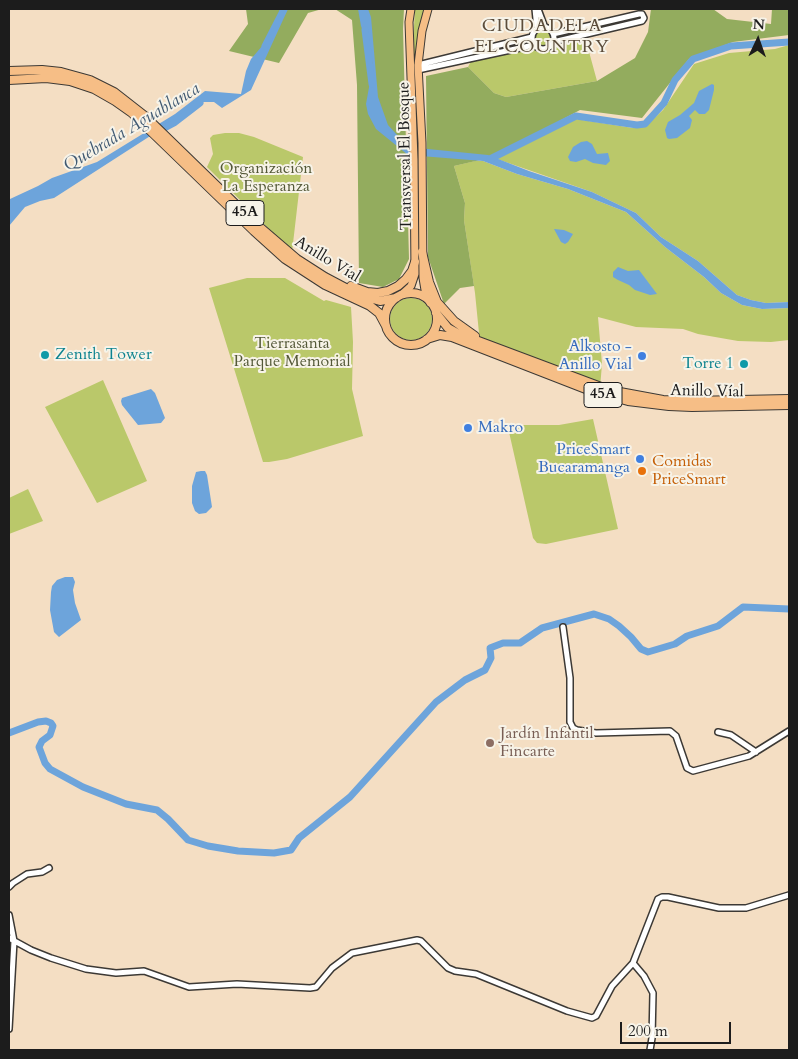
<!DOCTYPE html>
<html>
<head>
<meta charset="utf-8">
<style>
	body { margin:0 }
	#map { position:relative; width:798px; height:1059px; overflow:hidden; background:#f4dec3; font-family:Cardo,serif }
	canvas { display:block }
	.frame { position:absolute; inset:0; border:10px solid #1c1c1c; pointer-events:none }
	.north { position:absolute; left:733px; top:15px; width:50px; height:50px; -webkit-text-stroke:4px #f7f3e8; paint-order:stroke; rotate:3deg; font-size:14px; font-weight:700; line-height:20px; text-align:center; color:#1c1c1c }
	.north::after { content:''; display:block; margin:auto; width:18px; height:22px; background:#1c1c1c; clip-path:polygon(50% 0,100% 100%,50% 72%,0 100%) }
	.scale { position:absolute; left:620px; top:1022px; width:111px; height:22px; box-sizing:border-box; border:2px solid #1c1c1c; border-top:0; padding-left:6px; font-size:15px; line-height:18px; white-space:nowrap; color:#1c1c1c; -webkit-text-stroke:4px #f7f3e8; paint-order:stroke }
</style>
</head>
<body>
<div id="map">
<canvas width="798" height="1059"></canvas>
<div class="frame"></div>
<div class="north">N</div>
<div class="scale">200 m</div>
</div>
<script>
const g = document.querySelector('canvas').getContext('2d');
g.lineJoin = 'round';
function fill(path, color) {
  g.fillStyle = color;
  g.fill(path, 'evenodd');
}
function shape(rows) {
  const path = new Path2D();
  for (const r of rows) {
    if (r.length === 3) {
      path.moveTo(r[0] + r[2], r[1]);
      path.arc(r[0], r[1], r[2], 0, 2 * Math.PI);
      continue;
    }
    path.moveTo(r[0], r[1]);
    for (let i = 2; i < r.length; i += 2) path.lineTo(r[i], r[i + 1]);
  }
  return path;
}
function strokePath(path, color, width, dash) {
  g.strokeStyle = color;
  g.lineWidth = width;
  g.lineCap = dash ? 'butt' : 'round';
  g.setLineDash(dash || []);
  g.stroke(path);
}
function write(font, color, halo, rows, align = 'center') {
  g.font = font + ' Cardo,serif';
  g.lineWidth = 4;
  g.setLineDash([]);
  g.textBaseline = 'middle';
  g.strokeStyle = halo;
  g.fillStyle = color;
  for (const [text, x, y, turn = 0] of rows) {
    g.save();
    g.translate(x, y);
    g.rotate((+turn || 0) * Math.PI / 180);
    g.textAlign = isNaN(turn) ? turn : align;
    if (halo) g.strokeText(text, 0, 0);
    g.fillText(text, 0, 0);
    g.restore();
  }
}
fill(shape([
	[415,9,424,9,415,73,413,43],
	[543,39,8],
	[585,37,597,81,506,97,494,93,468,67,471,61,532,47,537,52,548,52,555,45],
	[789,45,789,302,766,303,751,300,737,295,698,261,661,237,636,213,592,192,494,158,508,149,576,119,633,128,648,124,663,110,694,64,729,53,775,49],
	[225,133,239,133,254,137,303,157,292,252,207,167,213,154,210,138,213,135],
	[475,161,483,161,517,174,568,189,626,212,665,247,704,277,721,293,742,305,762,309,789,308,789,340,771,342,738,341,698,334,683,329,636,327,598,317,602,364,600,388,480,343,475,293,464,220,465,203,454,166],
	[247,278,285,278,324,301,326,300,351,307,353,342,352,389,363,436,287,459,269,462,263,462,209,288],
	[411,319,21],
	[103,380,147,481,97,503,45,407],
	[593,419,618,529,546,544,537,543,533,538,509,432,518,425,559,425],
	[28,489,43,521,9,534,9,498]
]), '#bac86a');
fill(shape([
	[246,9,322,9,308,13,279,63,229,51,248,24],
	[335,9,404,9,403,29,409,259,399,279,383,287,359,283,357,85,352,20],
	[651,9,713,9,727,19,771,24,772,9,789,9,789,35,733,42,689,59,642,118,580,110,493,157,454,166,465,203,464,220,474,286,460,288,444,304,428,257,426,76,468,67,494,93,506,97,597,81,635,58,648,32]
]), '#93ac5e');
fill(shape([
	[280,9,288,9,251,90,222,108,214,102,203,102,54,198,40,201,25,207,9,226,9,200,10,199,38,186,52,178,97,162,175,114,205,91,241,94,246,71,251,59,269,38,277,22],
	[358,9,368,9,371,17,378,97,388,125,408,147,488,155,529,171,592,192,636,213,661,237,698,261,737,295,751,300,766,303,789,302,789,308,762,309,742,305,721,293,704,277,665,247,626,212,568,189,517,174,483,161,408,155,376,129,368,114,366,104,373,65,368,45,361,26],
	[712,84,714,85,714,90,709,110,705,114,699,114,695,110,689,116,692,120,690,128,677,138,669,139,667,138,665,130,668,122,680,115,694,103,699,91],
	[587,141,592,144,597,154,608,153,610,161,606,165,593,163,585,159,576,162,570,161,568,157,573,147,581,142],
	[554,229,564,230,573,234,568,242,565,244,561,242],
	[618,267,628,271,639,270,657,294,650,295,635,290,629,285,618,280,613,277,613,272],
	[151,389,155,393,165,418,161,423,138,425,122,405,121,401,122,398],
	[201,471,205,471,207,475,212,507,206,513,199,514,195,511,192,503,192,486,196,472],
	[65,577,73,577,75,582,73,590,75,603,81,620,59,637,54,632,50,610,51,592,52,586,57,580]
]), '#6da4db');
strokePath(shape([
	[365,30,372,84],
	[265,46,284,9],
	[157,132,174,123,200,103],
	[490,159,576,116,637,125,645,124,664,103,675,80,693,59,731,46,789,42],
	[9,733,38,722,46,721,51,723,53,726,50,735,42,741,39,747,45,763,50,769,83,787,126,804,157,810,168,819,188,840,208,846,238,851,274,853,291,850,299,838,350,797,436,702,465,680,485,670,491,658,490,648,503,643,520,643,542,628,594,614,609,619,619,626,631,637,641,649,648,652,675,644,687,636,718,626,743,607,789,609]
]), '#6da4db', 7);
const minor = shape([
	[535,9,537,29],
	[538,9,545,28],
	[543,38,11],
	[553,34,639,14,642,14,644,18,642,21,553,42],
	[418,65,532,37],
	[418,70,534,45],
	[563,627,570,678,570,722,573,728,577,730,596,733,670,731,676,736,687,768,693,771,749,756,789,731],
	[718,732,731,735,756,752],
	[9,887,13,883,27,874,42,872,49,868],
	[9,915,14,941,9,1029],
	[9,938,31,950,51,958,86,969,116,973,144,971,189,987,237,984,310,988,316,987,332,968,352,953,417,940,421,941,448,968,455,971,476,974,567,1011,592,1018,596,1016,612,986,633,963,658,899,662,897,668,897,719,908,746,908,789,895],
	[633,963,644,976,653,993,652,1038,650,1050]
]);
const major = shape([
	[428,9,422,31,418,65,422,143,423,278,425,290,430,303],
	[401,295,411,286,415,274,414,160,409,22,411,9]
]);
const highway = shape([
	[9,71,42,70,61,72,90,80,114,92,146,117,255,223,297,259,325,277,359,295,380,301,396,298],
	[9,80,46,78,70,81,94,89,115,101,132,113,254,231,285,259,325,285,370,306,379,313,386,326],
	[422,252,429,282,437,302,454,321,475,336],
	[351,286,367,292,378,293,388,291,398,286,406,279,412,271,415,262],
	[411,319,26],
	[436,313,448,328,457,333,609,390,663,400,690,401,789,399],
	[427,339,440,335,452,337,591,391,628,401,669,406,692,407,789,405]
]);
strokePath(minor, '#3c3935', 8);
strokePath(major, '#3c3935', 9);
strokePath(highway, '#3c3935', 10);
strokePath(minor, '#fff', 5);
strokePath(major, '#f6be86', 7);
strokePath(highway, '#f6be86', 8);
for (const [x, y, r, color] of [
	[45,355,5,"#0f9aa8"],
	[642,356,5,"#3f7fe0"],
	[744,364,5,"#0f9aa8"],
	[468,428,5,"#3f7fe0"],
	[640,459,5,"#3f7fe0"],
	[642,471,5,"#e8710a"],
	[490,743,5,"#8d6e63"]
]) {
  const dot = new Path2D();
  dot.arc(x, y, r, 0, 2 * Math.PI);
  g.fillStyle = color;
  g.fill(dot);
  strokePath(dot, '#f7f3e8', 2);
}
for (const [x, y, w] of [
	[245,213,38],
	[603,395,38]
]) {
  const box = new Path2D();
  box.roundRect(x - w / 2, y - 12.5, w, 25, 4);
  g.fillStyle = '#f7f3e8';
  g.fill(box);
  strokePath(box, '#1c1c1c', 1);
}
write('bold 15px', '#1c1c1c', null, [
	["45A",245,213],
	["45A",603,395]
]);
write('16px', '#1c1c1c', '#f7f3e8', [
	["Transversal El Bosque",406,156,-91],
	["Anillo Víal",327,260,31],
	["Anillo Víal",707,392,1]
]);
write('16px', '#535837', '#f7f3e8', [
	["Organización",266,169],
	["La Esperanza",266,187],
	["Tierrasanta",292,344],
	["Parque Memorial",292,362]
]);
write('16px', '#366cbe', '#f7f3e8', [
	["Alkosto -",632,347],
	["Anillo Vial",632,365],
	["Makro",478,428,"left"],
	["PriceSmart",630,450],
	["Bucaramanga",630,468]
], 'right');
write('16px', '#0d838f', '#f7f3e8', [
	["Zenith Tower",55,355],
	["Torre 1",734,364,"right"]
], 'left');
write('16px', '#c56008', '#f7f3e8', [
	["Comidas",652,462],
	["PriceSmart",652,480]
], 'left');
write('16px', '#785e54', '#f7f3e8', [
	["Jardín Infantil",500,734],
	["Fincarte",500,752]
], 'left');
g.letterSpacing = '1px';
write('18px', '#5c4d3b', '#f7f3e8', [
	["CIUDADELA",542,27],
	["EL COUNTRY",542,48]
]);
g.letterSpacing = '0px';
write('italic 18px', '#405972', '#f7f3e8', [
	["Quebrada Aguablanca",132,128,-31]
]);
</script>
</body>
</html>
